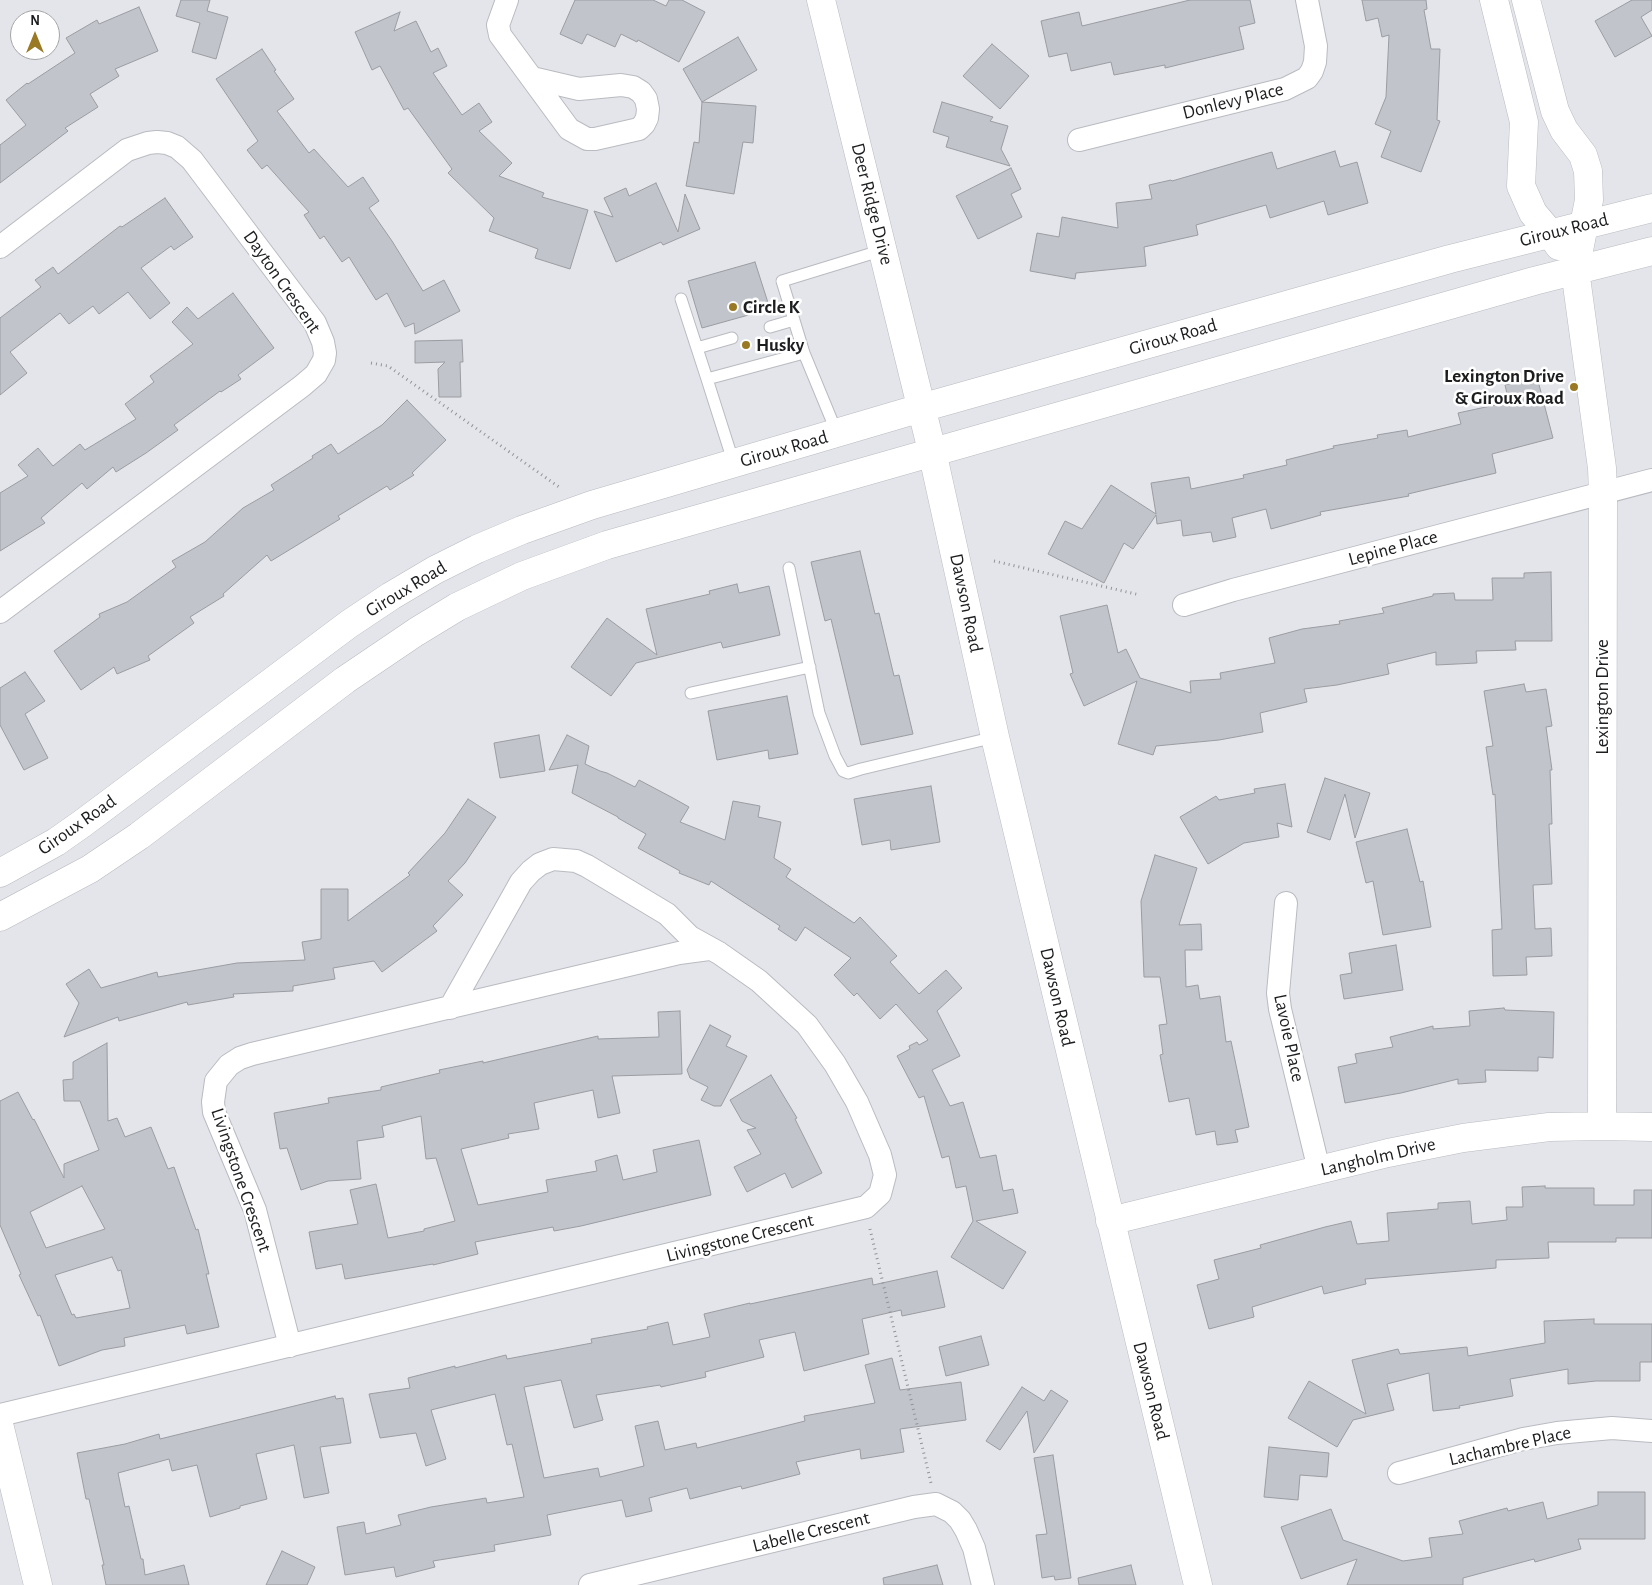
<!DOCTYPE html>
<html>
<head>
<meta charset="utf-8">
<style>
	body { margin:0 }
	#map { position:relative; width:1652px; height:1585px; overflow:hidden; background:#e3e5eb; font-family:"Alegreya Sans",sans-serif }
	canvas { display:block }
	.north { position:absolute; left:10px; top:10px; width:50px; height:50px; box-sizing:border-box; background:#fff; border:1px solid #a4a5a5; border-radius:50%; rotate:0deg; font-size:14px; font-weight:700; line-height:20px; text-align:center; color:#1c1d1f }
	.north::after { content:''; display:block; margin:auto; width:18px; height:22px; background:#997923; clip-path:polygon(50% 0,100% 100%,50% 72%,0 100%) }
</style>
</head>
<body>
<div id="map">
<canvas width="1652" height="1585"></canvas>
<div class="north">N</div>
</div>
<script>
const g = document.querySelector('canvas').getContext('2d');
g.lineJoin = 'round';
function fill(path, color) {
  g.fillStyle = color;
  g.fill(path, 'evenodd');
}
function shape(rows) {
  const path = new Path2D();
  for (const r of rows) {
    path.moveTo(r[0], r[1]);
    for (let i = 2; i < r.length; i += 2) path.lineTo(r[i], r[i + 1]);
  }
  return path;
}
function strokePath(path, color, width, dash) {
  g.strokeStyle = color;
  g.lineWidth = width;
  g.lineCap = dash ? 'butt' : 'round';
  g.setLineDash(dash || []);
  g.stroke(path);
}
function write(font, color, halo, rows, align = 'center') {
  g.font = font + ' "Alegreya Sans",sans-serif';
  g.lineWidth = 5;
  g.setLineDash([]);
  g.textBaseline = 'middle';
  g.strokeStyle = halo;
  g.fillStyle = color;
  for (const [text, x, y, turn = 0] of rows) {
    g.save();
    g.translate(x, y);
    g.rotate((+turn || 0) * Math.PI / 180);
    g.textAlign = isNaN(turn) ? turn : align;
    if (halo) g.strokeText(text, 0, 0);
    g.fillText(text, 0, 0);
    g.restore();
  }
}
const building = shape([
	[181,0,210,0,207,11,228,17,216,59,192,52,200,23,176,16,181,0],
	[575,0,653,0,666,6,669,0,682,0,705,12,679,62,638,40,637,42,621,34,615,47,587,34,582,44,560,34,575,0],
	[1190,0,1250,0,1255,23,1239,27,1244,49,1165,68,1165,65,1114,75,1111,62,1071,71,1067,53,1049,57,1041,21,1079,12,1082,26,1190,0],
	[1362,0,1426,0,1427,9,1424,10,1431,49,1440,49,1437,120,1440,121,1421,172,1381,157,1391,131,1375,124,1386,97,1389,35,1382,37,1378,18,1366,21,1362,0],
	[1632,0,1652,0,1652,10,1641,17,1652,36,1615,57,1595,21,1632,0],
	[139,7,158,51,115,69,119,76,90,94,98,107,65,128,68,131,0,183,0,145,26,125,6,100,27,83,28,84,75,53,66,38,97,20,99,24,139,7],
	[400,12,394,31,416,21,431,52,438,48,447,66,433,73,462,115,479,103,492,122,479,131,512,163,499,176,544,193,542,197,588,210,570,269,535,258,538,249,489,231,494,218,448,173,452,169,408,108,404,110,380,66,372,70,355,32,400,12],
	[738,37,757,70,702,102,683,69,738,37],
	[992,44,1029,76,1000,109,963,76,992,44],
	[262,49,276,70,274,71,294,99,277,111,309,153,314,149,348,187,363,177,379,201,369,208,392,241,423,291,444,280,460,311,415,334,414,323,405,327,387,293,376,300,349,257,342,262,324,236,320,239,304,215,309,212,267,165,262,169,247,150,258,141,216,79,262,49],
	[702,102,756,106,753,143,743,142,734,194,686,186,694,142,699,143,702,102],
	[942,102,993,117,990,121,1008,126,1001,149,1010,166,946,147,949,137,933,132,942,102],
	[1335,151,1340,167,1357,162,1368,203,1328,215,1324,201,1270,218,1266,205,1196,225,1198,235,1144,247,1146,266,1076,273,1075,279,1030,271,1037,233,1059,237,1062,217,1118,228,1116,203,1152,199,1149,185,1171,180,1172,181,1272,152,1277,169,1335,151],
	[1011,168,1021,189,1011,194,1022,217,978,239,956,196,1011,168],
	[656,183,678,232,685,194,700,229,663,245,661,242,616,262,594,211,613,217,604,198,626,188,629,196,656,183],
	[165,198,193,237,174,250,171,246,141,268,170,303,150,319,128,292,99,314,93,306,69,324,60,313,10,352,27,373,0,395,0,318,41,287,35,280,53,267,58,274,120,226,122,227,165,198],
	[755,262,770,309,702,328,688,281,755,262],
	[233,293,274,348,238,375,241,379,221,392,220,391,174,425,178,430,146,453,116,472,113,467,87,489,82,483,41,518,45,523,0,551,0,493,28,476,18,465,38,448,53,466,80,444,85,450,136,419,125,404,154,382,150,376,193,344,172,322,187,307,198,319,233,293],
	[462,340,463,362,460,362,461,397,439,397,438,369,445,362,415,363,415,341,462,340],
	[1537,377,1553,438,1492,454,1496,473,1408,494,1409,496,1320,512,1321,515,1271,529,1266,509,1232,518,1236,537,1213,542,1211,532,1183,536,1181,520,1157,524,1156,515,1133,549,1124,543,1104,583,1048,554,1065,521,1082,529,1111,485,1156,514,1151,483,1189,477,1191,489,1244,478,1243,475,1287,465,1286,460,1334,448,1333,446,1378,438,1377,435,1407,430,1408,437,1461,424,1458,413,1509,402,1505,385,1537,377],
	[407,400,446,440,412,473,414,475,390,490,387,486,338,516,340,519,271,561,267,555,223,594,224,596,190,617,194,623,148,656,150,660,117,674,114,667,81,690,54,651,100,617,99,614,127,602,176,567,172,561,205,542,243,508,274,490,271,485,313,458,312,456,331,444,338,454,382,425,407,400],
	[860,551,875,614,879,613,894,676,899,675,913,734,861,745,831,619,825,621,811,562,860,551],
	[1551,572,1552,641,1515,641,1516,650,1476,651,1477,663,1436,665,1436,652,1387,664,1389,674,1337,685,1304,689,1307,702,1260,713,1263,732,1219,740,1156,746,1153,755,1118,744,1137,681,1084,706,1070,674,1073,673,1060,616,1107,605,1118,653,1126,649,1140,678,1191,693,1190,681,1221,679,1220,673,1275,663,1269,638,1302,629,1340,624,1339,621,1384,613,1382,608,1433,596,1433,594,1454,593,1455,600,1493,600,1492,578,1524,578,1524,573,1551,572],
	[737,584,739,593,769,586,780,635,723,648,721,642,636,663,611,696,571,667,607,618,657,655,646,609,710,594,709,591,737,584],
	[25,672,45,701,25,714,48,758,24,770,0,725,0,688,25,672],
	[1524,684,1526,692,1546,689,1552,726,1546,727,1552,770,1550,770,1552,824,1549,824,1552,884,1533,885,1535,929,1551,928,1552,956,1526,957,1527,975,1493,976,1492,930,1502,929,1495,794,1493,795,1486,747,1493,746,1484,691,1524,684],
	[787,696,798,754,769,759,768,750,717,760,708,711,787,696],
	[539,735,545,771,500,778,494,743,539,735],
	[567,735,589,746,585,764,600,771,607,773,635,787,639,780,673,798,689,807,680,822,725,840,733,801,760,806,758,817,781,822,774,858,791,869,786,877,854,923,860,917,897,956,890,962,919,994,946,970,962,988,937,1011,960,1056,932,1070,950,1106,963,1102,980,1158,996,1155,1003,1191,1013,1189,1018,1213,976,1221,1026,1252,1003,1289,951,1257,973,1221,966,1186,956,1188,949,1156,942,1158,924,1096,919,1098,897,1056,910,1049,909,1046,917,1042,919,1045,928,1040,896,1004,880,1019,857,993,854,996,834,975,851,958,805,927,796,941,778,929,780,926,711,881,709,885,679,873,680,871,638,848,646,834,618,818,618,817,572,793,578,765,549,770,567,735],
	[1325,778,1370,793,1355,838,1345,794,1330,840,1307,832,1325,778],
	[1285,784,1292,827,1277,823,1279,837,1244,843,1208,864,1180,817,1216,796,1219,800,1255,793,1254,789,1285,784],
	[931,786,940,842,891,850,890,840,862,845,854,799,931,786],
	[468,799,496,817,465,863,448,881,463,895,433,926,437,931,382,972,374,961,333,968,335,979,293,986,293,991,233,994,234,997,188,1005,187,1002,119,1021,118,1017,64,1037,79,1003,66,984,89,969,101,988,157,972,158,977,237,963,305,960,302,942,321,939,321,889,348,889,348,921,410,875,408,873,445,833,468,799],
	[1407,829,1420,882,1423,881,1431,927,1383,935,1373,881,1366,883,1356,842,1407,829],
	[1155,855,1197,868,1179,925,1201,924,1202,950,1185,950,1186,987,1198,985,1200,999,1220,996,1226,1042,1231,1041,1249,1127,1235,1130,1238,1142,1217,1145,1215,1131,1196,1135,1189,1098,1169,1102,1160,1055,1163,1054,1159,1025,1167,1024,1160,977,1144,977,1141,901,1155,855],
	[1396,945,1403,990,1344,999,1340,975,1352,973,1349,953,1396,945],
	[1504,1008,1505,1010,1554,1012,1553,1058,1538,1057,1538,1071,1485,1070,1486,1082,1458,1084,1458,1079,1401,1093,1345,1103,1338,1067,1357,1063,1355,1054,1393,1047,1390,1037,1433,1026,1433,1029,1470,1026,1469,1011,1504,1008],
	[680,1011,682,1074,612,1076,620,1113,598,1118,593,1090,534,1103,539,1129,508,1134,509,1138,461,1149,478,1205,548,1192,546,1180,597,1171,595,1161,617,1155,623,1180,657,1172,653,1150,699,1140,711,1195,581,1226,554,1231,553,1227,475,1242,478,1254,433,1265,433,1264,345,1279,342,1264,316,1269,309,1232,358,1224,350,1190,376,1184,388,1238,424,1231,424,1229,455,1221,436,1158,426,1159,421,1116,382,1126,384,1137,357,1141,361,1179,328,1181,301,1190,287,1148,280,1149,274,1113,329,1103,328,1098,381,1090,381,1087,440,1073,439,1070,483,1061,483,1063,598,1036,598,1039,659,1037,658,1012,680,1011],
	[710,1025,731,1036,726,1046,747,1056,721,1106,714,1106,701,1100,708,1087,690,1078,687,1070,710,1025],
	[107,1043,108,1121,117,1118,125,1137,151,1127,168,1169,174,1167,196,1230,198,1229,209,1274,206,1274,219,1327,187,1334,185,1325,124,1338,125,1346,102,1350,59,1366,40,1315,38,1316,19,1275,21,1274,0,1225,0,1101,18,1092,33,1120,34,1119,64,1178,64,1164,99,1150,80,1101,64,1101,63,1080,73,1079,73,1062,107,1043],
	[82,1186,105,1229,46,1248,30,1212,82,1186],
	[112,1257,118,1271,121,1270,130,1308,76,1318,74,1314,72,1315,55,1275,112,1257],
	[771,1075,797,1118,795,1119,822,1173,792,1188,785,1173,747,1192,734,1167,761,1154,747,1130,756,1128,742,1121,730,1100,771,1075],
	[1545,1186,1545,1188,1594,1188,1594,1205,1634,1205,1634,1190,1652,1190,1652,1238,1616,1238,1616,1242,1548,1242,1549,1258,1496,1260,1496,1268,1365,1279,1366,1284,1324,1294,1322,1286,1252,1307,1254,1317,1209,1329,1197,1285,1219,1279,1214,1260,1261,1248,1260,1245,1325,1227,1351,1221,1357,1244,1389,1241,1387,1213,1438,1209,1438,1203,1470,1201,1472,1224,1507,1220,1506,1207,1523,1207,1522,1187,1545,1186],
	[937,1271,945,1307,902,1316,901,1310,862,1319,869,1354,804,1371,795,1332,759,1340,764,1357,705,1372,706,1377,661,1387,660,1385,596,1395,603,1420,574,1428,561,1380,524,1387,544,1478,598,1468,600,1477,644,1466,635,1426,658,1421,665,1450,696,1443,697,1448,805,1421,804,1416,875,1403,865,1365,892,1358,900,1390,961,1382,966,1420,900,1429,904,1452,861,1459,860,1449,796,1462,800,1474,742,1489,741,1486,690,1499,687,1488,649,1498,652,1511,626,1517,622,1500,547,1515,551,1535,494,1545,495,1551,433,1561,435,1567,396,1577,394,1567,345,1575,337,1527,364,1522,366,1534,401,1525,398,1515,431,1507,486,1498,487,1503,524,1497,512,1444,507,1445,495,1394,431,1410,446,1459,426,1466,416,1433,380,1438,369,1394,410,1388,408,1378,455,1366,455,1368,506,1355,507,1359,592,1343,591,1339,648,1329,647,1327,668,1322,673,1345,710,1337,704,1314,750,1303,750,1304,872,1278,873,1285,937,1271],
	[1594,1319,1594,1324,1652,1324,1652,1362,1640,1362,1640,1381,1596,1381,1568,1384,1568,1369,1510,1379,1513,1396,1459,1406,1460,1408,1433,1411,1429,1373,1387,1384,1394,1410,1353,1420,1337,1447,1288,1418,1309,1381,1366,1414,1352,1360,1398,1349,1400,1354,1467,1347,1468,1356,1545,1343,1544,1321,1594,1319],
	[981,1336,989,1365,946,1376,939,1347,981,1336],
	[1022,1387,1044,1401,1051,1390,1068,1401,1034,1453,1027,1411,1000,1450,986,1441,1022,1387],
	[335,1396,336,1399,343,1398,351,1443,320,1447,329,1493,304,1498,294,1445,256,1454,267,1499,240,1506,240,1508,210,1517,197,1465,172,1471,169,1459,118,1473,125,1507,129,1506,141,1559,143,1559,145,1575,184,1565,189,1585,106,1585,102,1565,104,1565,89,1499,86,1499,77,1453,125,1444,159,1434,160,1439,335,1396],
	[1269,1447,1329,1453,1327,1477,1300,1475,1298,1500,1264,1497,1269,1447],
	[1053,1455,1071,1578,1055,1580,1054,1576,1042,1578,1036,1535,1047,1534,1034,1458,1053,1455],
	[1598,1492,1645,1492,1645,1539,1578,1539,1581,1549,1535,1562,1534,1559,1463,1578,1463,1585,1347,1585,1357,1559,1301,1579,1281,1527,1331,1509,1343,1540,1403,1561,1432,1557,1429,1538,1463,1534,1459,1521,1507,1508,1508,1511,1543,1502,1547,1519,1598,1505,1598,1492],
	[282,1551,315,1567,307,1585,266,1585,282,1551],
	[937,1565,943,1585,884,1585,883,1578,937,1565],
	[1131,1565,1136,1585,1079,1585,1078,1578,1131,1565]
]);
fill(building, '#c1c4ca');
strokePath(building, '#9a9ca2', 1);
const lane = shape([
	[681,299,707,379],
	[770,327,794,320],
	[697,348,732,338],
	[837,433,804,353,782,281,883,250],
	[734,464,707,379,804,353],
	[789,568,819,713,835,756,843,771,848,773,861,769,995,737],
	[691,693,810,667]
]);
const street = shape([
	[507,0,498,25,500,35,569,129,587,139,595,139,639,129,644,124,647,118,648,109,646,99,641,92,633,87,621,85,579,89,532,78],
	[1079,140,1285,89,1307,78,1312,71,1315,62,1316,46,1307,0],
	[0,247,127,150,148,143,157,142,167,143,177,147,192,160,315,323,323,342,325,353,324,360,316,374,302,386,0,612],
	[1184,605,1233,590,1652,480],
	[1286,903,1278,993,1280,1009,1319,1170],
	[290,1346,255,1210,214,1112,213,1102,216,1081,229,1065,240,1058,252,1054,679,953,709,949],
	[0,1415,866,1207,880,1194,885,1175,880,1155,857,1102,835,1064,807,1025,759,981,719,953,690,937,667,914,587,866,576,861,553,859,540,864,531,871,521,882,450,1008],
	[1399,1473,1523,1439,1557,1433,1612,1428,1652,1431],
	[590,1585,914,1507,936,1504,952,1512,960,1520,966,1530,974,1548,983,1585]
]);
const secondary = shape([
	[821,0,932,451,995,737,1198,1585],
	[1494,0,1524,122,1521,186,1533,213,1550,233,1559,246],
	[1526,0,1555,111,1564,130,1583,155,1588,171,1589,200,1575,270,1602,468,1603,493,1602,1126],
	[0,873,56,842,83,823,349,624,391,596,435,570,477,549,522,530,592,505,921,408,1450,259,1652,208],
	[0,917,90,869,139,836,345,680,416,632,457,607,522,576,607,545,1534,281,1652,251],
	[1110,1221,1388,1153,1463,1138,1549,1127,1602,1126,1652,1127],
	[0,1428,38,1585]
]);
strokePath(lane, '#b9bbc1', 13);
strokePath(street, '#b9bbc1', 24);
strokePath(secondary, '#b9bbc1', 29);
strokePath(shape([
	[371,363,388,366,559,487],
	[994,561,1140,595],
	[870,1229,931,1483]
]), '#929398', 3, [1, 4]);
strokePath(lane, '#fff', 11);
strokePath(street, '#fff', 22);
strokePath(secondary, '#fff', 28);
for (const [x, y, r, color] of [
	[733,307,5,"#997923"],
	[746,345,5,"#997923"],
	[1574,387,5,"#997923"]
]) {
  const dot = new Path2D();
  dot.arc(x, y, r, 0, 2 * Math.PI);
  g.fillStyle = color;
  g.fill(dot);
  strokePath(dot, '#fff', 2);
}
write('19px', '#1c1d1f', '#fff', [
	["Donlevy Place",1233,101,-14],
	["Deer Ridge Drive",872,204,76],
	["Giroux Road",1564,230,-14],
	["Dayton Crescent",282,282,55],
	["Giroux Road",1173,337,-16],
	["Giroux Road",784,449,-16],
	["Lepine Place",1393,548,-15],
	["Giroux Road",406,589,-31],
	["Dawson Road",966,603,78],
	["Lexington Drive",1602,697,-90],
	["Giroux Road",77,825,-35],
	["Dawson Road",1057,997,77],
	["Lavoie Place",1289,1038,78],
	["Langholm Drive",1378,1157,-13],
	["Livingstone Crescent",241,1180,71],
	["Livingstone Crescent",740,1238,-14],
	["Dawson Road",1151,1391,76],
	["Lachambre Place",1510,1446,-13],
	["Labelle Crescent",811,1532,-14]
]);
write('bold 19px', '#1c1d1f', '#fff', [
	["Circle K",743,307],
	["Husky",756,345],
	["Lexington Drive",1564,376,"right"],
	["& Giroux Road",1564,398,"right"]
], 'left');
</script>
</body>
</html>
